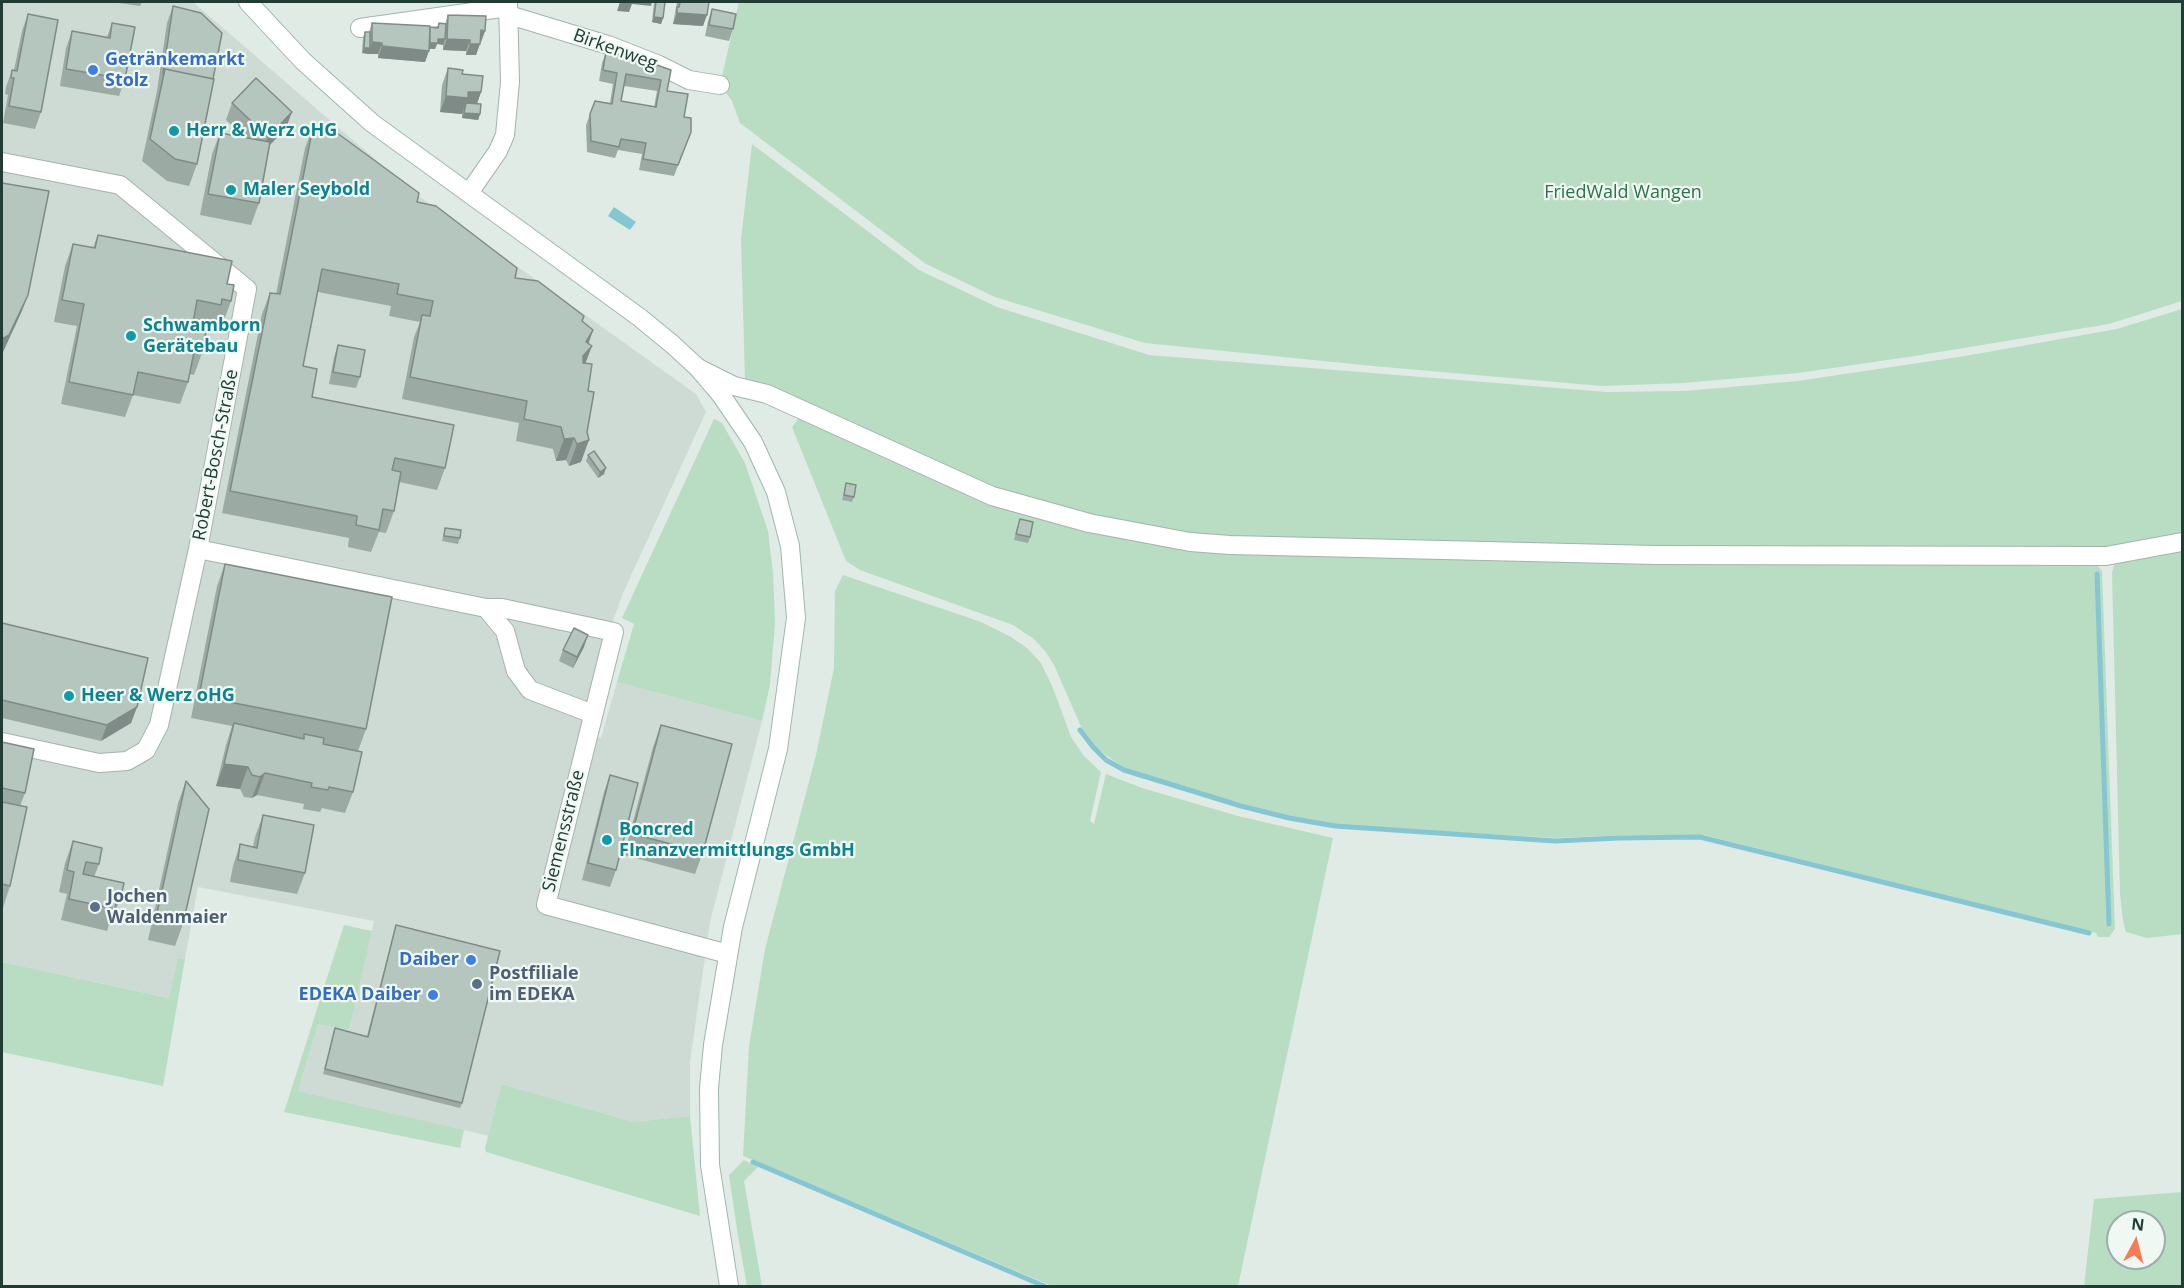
<!DOCTYPE html>
<html>
<head>
<meta charset="utf-8">
<style>
	body { margin:0 }
	#map { position:relative; width:2184px; height:1288px; overflow:hidden; background:#e0ebe6; font-family:"Open Sans",sans-serif }
	canvas { display:block }
	.frame { position:absolute; inset:0; border:3px solid #203c34; pointer-events:none }
	.north { position:absolute; left:2106px; top:1210px; width:60px; height:60px; box-sizing:border-box; background:#f0f8f4; border:2px solid #9dada7; border-radius:50%; rotate:7deg; font-size:16px; font-weight:700; line-height:24px; text-align:center; color:#203c34 }
	.north::after { content:''; display:block; margin:auto; width:21px; height:27px; background:#f57c54; clip-path:polygon(50% 0,100% 100%,50% 72%,0 100%) }
</style>
</head>
<body>
<div id="map">
<canvas width="2184" height="1288"></canvas>
<div class="frame"></div>
<div class="north">N</div>
</div>
<script>
const g = document.querySelector('canvas').getContext('2d');
g.lineJoin = 'round';
function fill(path, color) {
  g.fillStyle = color;
  g.fill(path, 'evenodd');
}
function shape(rows) {
  const path = new Path2D();
  for (const r of rows) {
    path.moveTo(r[0], r[1]);
    for (let i = 2; i < r.length; i += 2) path.lineTo(r[i], r[i + 1]);
  }
  return path;
}
function strokePath(path, color, width, dash) {
  g.strokeStyle = color;
  g.lineWidth = width;
  g.lineCap = dash ? 'butt' : 'round';
  g.setLineDash(dash || []);
  g.stroke(path);
}
function write(font, color, halo, rows, align = 'center') {
  g.font = font + ' "Open Sans",sans-serif';
  g.lineWidth = 4.5;
  g.setLineDash([]);
  g.textBaseline = 'middle';
  g.strokeStyle = halo;
  g.fillStyle = color;
  for (const [text, x, y, turn = 0] of rows) {
    g.save();
    g.translate(x, y);
    g.rotate((+turn || 0) * Math.PI / 180);
    g.textAlign = isNaN(turn) ? turn : align;
    if (halo) g.strokeText(text, 0, 0);
    g.fillText(text, 0, 0);
    g.restore();
  }
}
fill(shape([
	[2,2,193,2,413,192,696,394,706,412,624,591,612,623,586,734,601,738,617,682,762,721,710,922,690,1062,690,1116,633,1122,502,1084,489,1136,298,1091,318,1023,349,1030,374,921,198,887,185,959,178,958,170,998,2,962]
]), '#cedbd5');
fill(shape([
	[739,2,2182,2,2182,301,2109,324,1915,356,1798,373,1683,383,1602,386,1373,366,1145,343,995,297,926,264,740,123,732,101,720,85],
	[752,144,919,270,997,307,1149,355,1607,392,1685,391,1798,381,1965,356,2117,329,2182,309,2182,539,2101,549,1610,547,1189,535,1051,506,998,489,769,386,745,379,741,239],
	[799,418,1003,506,1185,546,2096,564,2102,571,2115,929,2109,937,2098,937,2096,933,1704,835,1629,835,1555,838,1335,825,1287,816,1164,782,1123,767,1093,746,1083,731,1054,665,1045,651,1034,639,1013,625,860,570,846,561,792,427],
	[714,419,722,423,745,463,768,531,773,573,775,623,770,685,762,721,617,682,634,624,622,618],
	[2182,548,2182,934,2147,938,2126,932,2123,921,2120,894,2112,573,2114,565,2119,561],
	[843,575,981,622,1011,637,1027,648,1041,663,1053,688,1071,737,1084,756,1101,772,1090,821,1094,824,1106,774,1142,788,1238,816,1333,838,1238,1286,1052,1286,743,1156,749,1046,765,949,816,755,834,668,835,591],
	[344,925,372,931,349,1030,318,1024,298,1091,464,1130,460,1148,284,1112],
	[178,958,185,959,163,1086,2,1052,2,962,169,998],
	[502,1084,633,1122,690,1116,700,1216,486,1152,485,1148],
	[744,1160,758,1167,744,1181,762,1286,747,1286,738,1236,729,1175],
	[2182,1192,2182,1286,2084,1286,2094,1199],
	[2118,1222,2154,1222,2154,1258,2118,1258]
]), '#b8ddc2');
fill(shape([
	[614,207,636,222,630,230,608,216]
]), '#86c6d2');
strokePath(shape([
	[2097,574,2109,924],
	[1080,730,1093,747,1106,760,1124,770,1241,806,1289,818,1335,826,1555,841,1619,838,1700,837,2089,933],
	[753,1162,1044,1286]
]), '#86c6d2', 5);
const street = shape([
	[509,15,608,45,659,65,689,80,720,85],
	[360,28,508,7],
	[2,162,120,185,247,289,198,549,159,725,146,750,127,761,99,763,2,742],
	[469,193,498,151,505,135,510,82,508,2],
	[698,368,734,386,767,394,992,496,1089,523,1190,542,1230,545,1655,555,2106,556,2182,542],
	[198,549,486,608,502,608,614,632,546,905,728,954],
	[486,608,505,631,516,671,530,690,593,714]
]);
const secondary = shape([
	[248,2,303,61,372,123,639,317,672,344,698,368,721,395,753,442,776,492,790,546,796,618,778,749,733,927,713,1045,709,1088,710,1165,729,1286]
]);
strokePath(street, '#a3b3ad', 20);
strokePath(secondary, '#9eb7ae', 20);
strokePath(street, '#fff', 18);
strokePath(secondary, '#fff', 18);
fill(shape([
	[112,2,142,2,140,6],
	[654,2,665,2,663,18,661,24,652,22],
	[677,2,709,2,703,26,673,24],
	[173,6,197,164,189,186,167,181,142,161,157,91,167,23],
	[712,9,733,29,729,41,705,36,708,21],
	[28,14,41,112,35,129,3,123,8,95,5,94,6,87,12,70,14,70,22,31],
	[448,15,485,31,481,42,480,42,476,55,466,55,466,51,443,50,443,44,437,44,435,49,429,49,425,62,378,58,378,54,362,53,363,37,365,32,369,32,372,23,437,28,439,23,445,24],
	[112,23,125,79,119,96,60,86,66,48,72,31,107,37],
	[606,52,671,70,667,91,684,117,691,132,674,176,639,170,642,154,618,150,615,158,587,152,586,125,595,101,610,103,613,84,599,81,602,63],
	[624,86,657,91,654,107,621,101],
	[448,68,462,74,481,92,477,104,480,114,478,120,462,118,462,114,440,112,442,85],
	[232,103,286,128,270,145,259,203,251,225,200,215,212,154,220,133,245,137,226,120],
	[313,127,417,202,515,278,582,322,593,330,589,343,585,363,588,391,581,462,569,466,566,460,556,461,553,449,516,441,519,423,402,399,414,337,420,322,389,316,391,306,318,292,303,366,312,397,445,468,437,490,399,482,394,511,386,533,379,532,371,552,348,547,349,538,222,513,262,314,270,293,276,294,305,148],
	[98,235,227,284,231,301,223,323,214,321,213,326,193,322,202,353,194,375,190,374,188,382,180,404,133,395,125,417,61,404,77,326,54,322,65,266,73,244,93,248],
	[338,345,360,377,356,388,329,384,334,357],
	[588,455,604,474,598,478,586,461],
	[846,483,854,497,852,502,842,500],
	[1020,519,1030,537,1028,543,1014,540],
	[445,528,460,538,458,544,442,541],
	[225,564,366,729,358,751,353,792,345,813,322,808,320,812,303,809,304,804,257,795,252,798,244,797,240,789,216,786,226,745,232,726,191,718,217,586],
	[2,623,137,707,131,723,101,741,2,718],
	[584,647,573,668,559,661,563,650],
	[661,725,703,852,695,874,624,855,653,747],
	[2,742,25,793,20,806,10,886,3,908,2,907],
	[610,775,616,870,610,887,582,880,604,792],
	[186,781,183,924,175,946,148,940,178,803],
	[263,815,305,873,297,894,230,882,233,866,240,844,253,847,255,837],
	[73,841,99,864,94,877,121,896,113,918,111,918,107,931,61,920,67,894,59,892,65,863],
	[396,925,462,1103,460,1108,323,1074,335,1028,367,1036]
]), '#9caaa4');
fill(shape([
	[620,2,652,2,651,6,632,4,629,12,617,11],
	[677,13,707,15,703,26,673,24],
	[654,17,663,18,661,24,652,22],
	[481,30,485,31,481,42,477,41],
	[438,39,445,39,443,45,437,44,435,49,426,48,428,43],
	[447,39,470,40,466,51,443,50],
	[372,42,382,43,378,54,368,54],
	[470,44,480,44,476,55,466,55],
	[382,46,429,51,425,62,378,58],
	[364,48,370,48,368,54,362,53],
	[468,92,481,92,475,109,464,108,462,114,440,112,446,96],
	[292,112,286,128,262,153,268,137],
	[464,113,480,114,478,120,462,118],
	[28,295,22,311,3,352,2,353,2,339],
	[593,330,585,352,586,342],
	[592,346,584,367,583,356],
	[574,438,566,460,556,461,564,439],
	[589,440,581,462,569,466,577,444],
	[606,468,604,474,598,478,600,472],
	[588,635,584,647,573,668,577,657],
	[137,707,131,723,101,741,107,725],
	[224,764,248,767,240,789,216,786],
	[265,773,257,795,252,798,260,777]
]), '#7f8b86');
const building = shape([
	[656,2,665,2,663,18,654,17,656,2],
	[680,2,709,2,707,15,677,13,677,7,679,7,680,2],
	[173,6,201,13,222,33,213,79,165,69,163,74,173,6],
	[712,9,736,14,733,29,709,25,712,9],
	[28,14,58,20,41,112,9,106,14,78,11,78,12,70,17,71,28,14],
	[448,15,486,16,485,31,481,30,480,44,470,44,470,40,447,39,448,15],
	[112,23,135,27,125,79,66,69,72,31,110,38,112,23],
	[372,23,430,26,429,51,382,46,382,43,372,42,372,23],
	[439,23,446,24,445,39,438,39,438,43,430,43,430,27,438,28,439,23],
	[365,32,370,32,370,48,364,48,365,32],
	[606,52,637,58,671,70,667,91,688,94,684,117,691,118,691,132,678,165,643,159,646,143,621,139,619,147,591,141,590,114,595,101,612,104,617,73,603,70,606,52],
	[626,74,661,80,656,107,621,101,626,74],
	[448,68,463,70,462,74,483,76,481,92,468,92,468,98,446,96,448,68],
	[165,69,214,79,197,164,175,159,150,139,165,69],
	[256,78,292,112,268,137,232,103,256,78],
	[466,103,481,104,480,114,464,113,466,103],
	[313,127,333,130,419,193,417,202,436,206,517,268,515,278,538,281,584,316,582,321,593,330,586,342,592,346,583,356,583,363,592,364,588,391,594,392,587,432,589,440,577,444,574,438,564,439,561,427,524,419,527,401,410,377,422,315,430,316,433,301,397,294,399,284,322,269,303,366,317,369,312,397,454,425,445,468,395,458,392,470,401,472,394,511,383,509,379,530,356,525,357,516,230,491,270,293,280,294,313,127],
	[220,133,270,142,259,203,208,194,220,133],
	[2,183,49,191,28,295,9,335,2,339,2,183],
	[98,235,232,261,227,284,234,285,231,301,222,299,221,305,197,300,193,323,207,326,202,353,194,352,188,382,138,372,133,395,69,382,84,304,62,300,73,244,95,248,98,235],
	[338,345,365,350,360,377,333,372,338,345],
	[594,451,606,468,600,472,588,455,594,451],
	[846,483,856,485,854,497,844,495,846,483],
	[1020,519,1033,522,1030,537,1016,534,1020,519],
	[445,528,461,530,460,538,444,536,445,528],
	[225,564,392,597,366,729,199,696,225,564],
	[2,623,148,658,137,707,107,725,2,700,2,623],
	[574,628,588,635,577,657,563,650,574,628],
	[234,723,304,739,304,734,324,738,323,744,362,752,353,792,329,787,328,790,311,787,312,783,265,773,260,777,252,775,248,767,224,764,234,723],
	[661,725,732,744,703,852,632,834,661,725],
	[2,742,34,749,25,793,2,788,2,742],
	[610,775,638,783,616,870,588,863,610,775],
	[186,781,209,809,183,924,156,918,186,781],
	[2,802,27,807,10,886,2,884,2,802],
	[263,815,314,825,305,873,238,860,240,844,257,848,263,815],
	[73,841,102,848,99,864,86,862,83,874,124,883,121,896,117,895,115,909,69,899,74,872,67,870,73,841],
	[396,925,500,951,462,1103,325,1069,335,1028,368,1037,396,925]
]);
fill(building, '#b5c6bf');
strokePath(building, '#7f8b86', 1.5);
for (const [x, y, r, color] of [
	[93,70,6,"#3f7fe0"],
	[174,131,6,"#0f9aa8"],
	[231,190,6,"#0f9aa8"],
	[131,336,6,"#0f9aa8"],
	[69,696,6,"#0f9aa8"],
	[607,840,6,"#0f9aa8"],
	[95,907,6,"#5c6f8a"],
	[471,960,6,"#3f7fe0"],
	[477,984,6,"#5c6f8a"],
	[433,995,6,"#3f7fe0"]
]) {
  const dot = new Path2D();
  dot.arc(x, y, r, 0, 2 * Math.PI);
  g.fillStyle = color;
  g.fill(dot);
  strokePath(dot, '#f0f8f4', 2);
}
write('18px', '#203c34', '#f0f8f4', [
	["Birkenweg",615,50,20],
	["Robert-Bosch-Straße",216,455,-79],
	["Siemensstraße",564,831,-76]
]);
write('bold 18px', '#366cbe', '#f0f8f4', [
	["Getränkemarkt",105,60,"left"],
	["Stolz",105,81,"left"],
	["Daiber",459,960],
	["EDEKA Daiber",421,995]
], 'right');
write('bold 18px', '#0d838f', '#f0f8f4', [
	["Herr & Werz oHG",186,131],
	["Maler Seybold",243,190],
	["Schwamborn",143,326],
	["Gerätebau",143,347],
	["Heer & Werz oHG",81,696],
	["Boncred",619,830],
	["FInanzvermittlungs GmbH",619,851]
], 'left');
write('18px', '#2a7346', '#f0f8f4', [
	["FriedWald Wangen",1623,193]
]);
write('bold 18px', '#4e5e75', '#f0f8f4', [
	["Jochen",107,897],
	["Waldenmaier",107,918],
	["Postfiliale",489,974],
	["im EDEKA",489,995]
], 'left');
</script>
</body>
</html>
